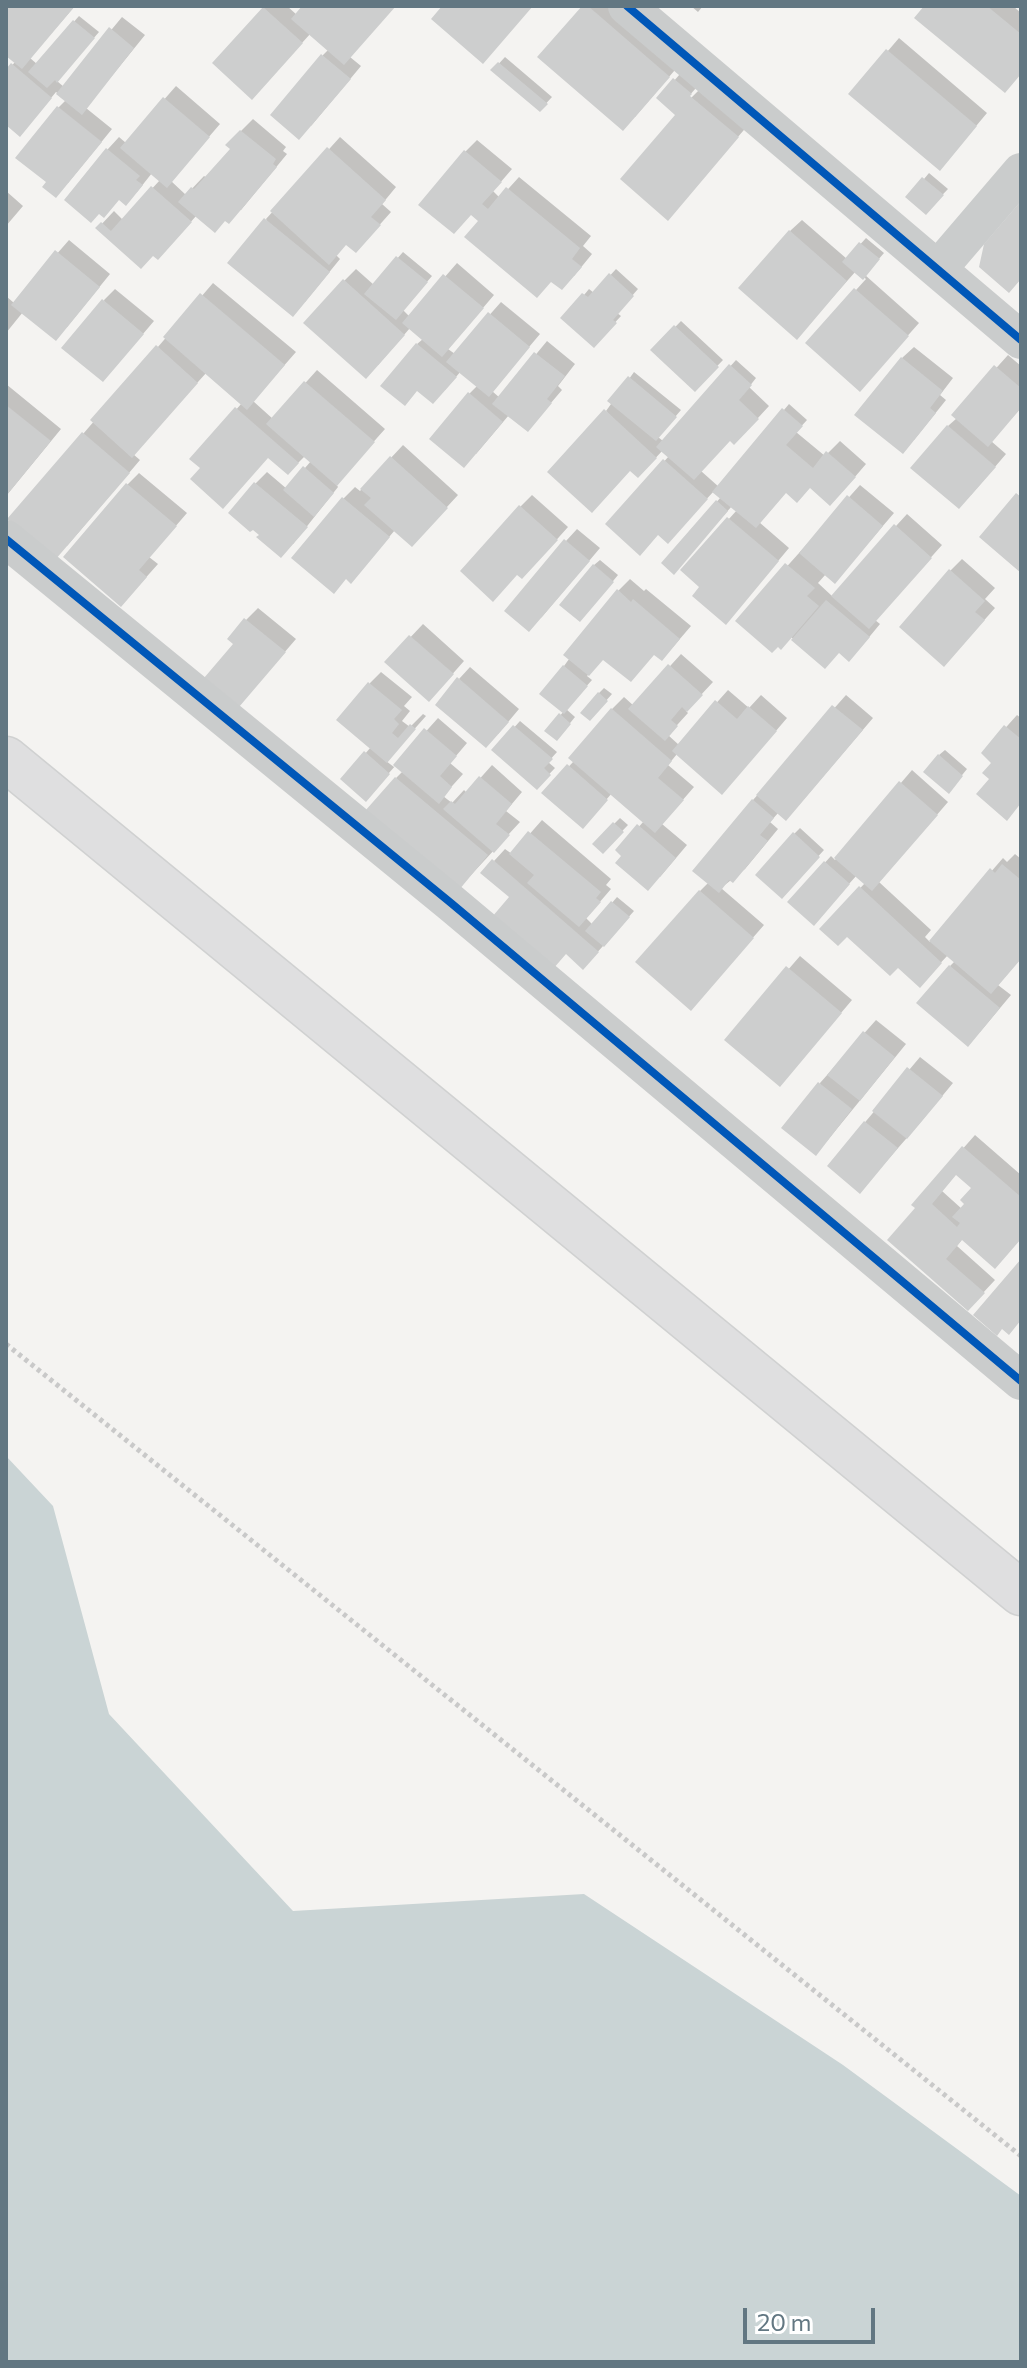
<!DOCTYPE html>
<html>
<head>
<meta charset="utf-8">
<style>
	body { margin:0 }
	#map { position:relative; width:1027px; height:2368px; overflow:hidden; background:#f4f3f1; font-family:Commissioner,sans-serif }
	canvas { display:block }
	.frame { position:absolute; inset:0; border:8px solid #627782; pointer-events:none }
	.scale { position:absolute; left:743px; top:2308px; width:132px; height:36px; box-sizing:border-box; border:4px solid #627782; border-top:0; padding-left:10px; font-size:24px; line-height:28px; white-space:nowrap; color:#627782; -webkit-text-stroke:6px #fff; paint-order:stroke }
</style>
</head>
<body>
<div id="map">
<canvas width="1027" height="2368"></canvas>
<div class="frame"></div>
<div class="scale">20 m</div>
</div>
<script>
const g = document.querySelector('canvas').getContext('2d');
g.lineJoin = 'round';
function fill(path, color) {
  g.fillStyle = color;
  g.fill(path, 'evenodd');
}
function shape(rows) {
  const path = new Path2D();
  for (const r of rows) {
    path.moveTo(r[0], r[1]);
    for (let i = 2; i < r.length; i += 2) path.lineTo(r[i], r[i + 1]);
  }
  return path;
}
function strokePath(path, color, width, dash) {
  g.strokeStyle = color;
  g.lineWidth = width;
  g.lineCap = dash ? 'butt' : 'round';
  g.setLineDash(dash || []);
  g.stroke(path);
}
fill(shape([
	[6,1456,53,1506,109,1714,293,1911,584,1894,843,2065,1021,2196,1021,2362,6,2362]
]), '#cad4d5');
fill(shape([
	[6,6,75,6,30,58,37,64,79,16,99,32,57,81,64,87,122,17,145,35,86,108,112,129,68,183,48,182,58,108,66,100,56,92,31,122,6,123,6,72,16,61,6,53],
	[266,6,287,6,297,15,305,6,395,6,350,57,361,66,311,126,323,55,329,49,311,33,264,85,215,63],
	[584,6,613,6,680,64,635,117],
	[691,6,703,6,698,12],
	[926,6,1013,6,1021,13,1021,74],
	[899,38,987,113,951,156,851,94],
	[505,57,552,97,540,110,493,70],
	[680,74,696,88,689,96,691,98,703,86,749,124,679,206,677,114,659,98],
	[176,86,220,124,171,181,186,195,204,176,207,178,233,149,228,144,253,119,286,147,283,151,287,154,241,210,197,215,170,245,154,253,98,228,114,211,123,220,160,180,152,173,137,192,120,198,67,199,108,149,119,137,126,143],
	[340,137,396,187,382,204,391,212,367,239,347,243,336,255,340,259,305,302,266,219],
	[477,140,512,169,493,191,500,198,519,177,591,236,583,246,592,254,574,276,481,221,465,152],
	[929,173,948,189,926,212,924,179],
	[6,191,23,206,6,226],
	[802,220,847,259,866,238,884,253,865,275,919,323,871,377,808,343,866,279,856,271,808,325,790,231],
	[69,240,110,274,67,327,23,312,6,333,6,296,14,303],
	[403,252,432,276,403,310,410,317,457,263,494,295,448,349,455,354,501,302,540,334,492,391,500,398,547,341,575,364,558,386,562,390,539,417,509,415,476,454,469,394,478,385,461,371,445,390,417,344,423,339,410,328,378,365,344,281,356,269,374,285],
	[616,269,638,289,617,313,621,316,594,345,584,295,589,289,594,293],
	[213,283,296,352,253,401,273,419,317,370,385,429,336,484,338,487,293,544,261,535,255,484,267,472,287,489,311,461,305,456,288,473,269,456,203,468,192,459,242,403,207,372,133,454,140,460,67,546,83,434],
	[115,289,154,321,115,367,104,300],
	[681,321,723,360,695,389,653,350],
	[914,347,953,378,940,395,946,400,914,440,902,358],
	[1008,355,1021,366,1021,408,991,441,1006,454,971,495,948,426,957,418,954,415],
	[736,360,756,378,749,387,769,406,746,431,730,439,701,471,719,487,789,404,807,420,796,432,825,456,840,441,866,464,842,492,811,486,787,491,759,522,789,548,737,610,683,570,737,510,732,506,679,566,664,562,721,497,714,491,679,529,658,533,608,524,669,456,663,450,650,464,606,411,634,372,681,410,658,437,663,441],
	[6,384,61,429,6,496],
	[403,445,458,495,423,533,395,530,351,582,347,578,343,499,355,487,360,491],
	[139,473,187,513,149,557,158,564,133,592,127,485],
	[860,485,894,513,846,569,826,574,818,583,832,596,907,514,942,545,875,620,880,624,861,647,840,651,825,667,791,637,738,621],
	[532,495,568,527,534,565,518,573,520,507],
	[577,529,600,548,541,618,566,541],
	[962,559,995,588,985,599,995,608,956,652,950,571],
	[600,560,618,575,586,614,594,565],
	[630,579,644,591,646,589,691,626,673,647,655,653,604,658,587,676,592,680,566,709,575,717,562,733,547,731,564,711,564,666,618,591],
	[258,608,296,639,239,705,236,643,246,620],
	[423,624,464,661,441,687,387,662],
	[681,654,713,682,686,711,688,713,668,735,679,745,728,690,749,708,761,695,787,718,734,780,677,754,668,765,694,787,662,824,687,845,660,877,618,850,644,821,612,793,588,821,544,793,574,761,570,758,612,709,624,697,634,706],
	[470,667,519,709,498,734,459,679],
	[381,672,412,697,404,706,410,711,402,721,410,727,423,714,426,716,386,761,394,767,438,718,467,743,450,763,463,774,443,796,452,803,464,790,467,793,492,765,522,792,506,811,520,822,459,888,396,778,403,771,396,765,366,799,343,779,371,747,370,683],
	[604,688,612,694,595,713,599,693],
	[846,695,873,718,798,806,779,812,770,822,778,829,745,869,721,888,764,925,702,996,700,891,709,882,753,800],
	[1017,715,1021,718,1021,803,992,779,994,762,983,753],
	[520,721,557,752,548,762,555,768,537,787,494,750],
	[945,750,967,769,954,785,939,755],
	[912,770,948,802,879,882,931,930,925,937,930,942,1003,858,1007,862,1015,854,1021,859,1021,958,998,985,1011,995,980,1032,950,966,955,961,948,955,920,985,898,965,847,934,822,929,865,883,857,875,814,923,789,902,831,856,835,860],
	[620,818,628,825,602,852,594,844],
	[542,820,611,879,606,885,611,889,586,918,593,925,617,897,634,911,595,955,512,897,494,861,505,849,512,854],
	[800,828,824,850,782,896,794,834],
	[800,956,852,1000,791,1072,727,1040],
	[876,1020,906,1044,827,1141,820,1083],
	[920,1057,953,1083,919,1124,871,1179,829,1165],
	[975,1135,1021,1175,1021,1238,963,1238,957,1246,995,1280,968,1309,914,1204],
	[957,1173,973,1188,962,1209,942,1191]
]), '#0003');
fill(shape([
	[6,6,75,6,22,69,6,56],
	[302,6,396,6,344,65,291,19],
	[442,6,533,6,483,64,431,19],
	[582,6,588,6,670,77,623,131,537,57],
	[924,6,987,6,1021,34,1021,74,1005,93,914,18],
	[263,7,303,43,252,100,212,63],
	[73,20,95,38,57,83,55,80,47,88,28,72],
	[109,27,134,48,82,115,56,94],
	[886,49,977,126,940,171,848,94],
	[321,54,351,79,299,140,270,115],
	[498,62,548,104,540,112,490,70],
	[11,63,52,98,20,137,6,125,6,69],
	[673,78,692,94,690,96,739,137,668,221,620,179,675,115,656,98],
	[163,97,210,137,167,188,120,148],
	[57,106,102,142,56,198,42,187,46,182,15,158],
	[240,130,276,159,273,164,277,167,229,224,225,221,215,233,178,202,191,187,194,189,230,149,225,145],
	[327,147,386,200,371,217,381,225,356,253,346,245,329,265,270,211],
	[106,148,140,176,136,180,143,185,126,206,119,200,104,218,99,214,91,223,64,200],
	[464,150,502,182,482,204,488,209,506,187,580,248,572,259,582,267,562,290,551,282,537,298,464,237,478,221,471,215,454,234,418,205],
	[922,177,944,195,926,215,905,197],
	[151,186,192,222,158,260,153,256,141,269,95,228,101,222,111,231],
	[1021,201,1021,279,1009,293,979,267,984,244],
	[264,218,330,272,293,317,227,263],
	[789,230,847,281,797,340,738,288],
	[859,242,880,259,863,280,842,262],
	[55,250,100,287,56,341,11,305],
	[396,256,428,282,396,320,364,294],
	[609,273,634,296,613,320,617,323,594,348,560,318,582,293,588,297],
	[443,274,484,308,442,357,402,323],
	[343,279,405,335,366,379,303,323],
	[854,288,909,336,860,392,805,343],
	[200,293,285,365,247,410,163,337],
	[102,299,144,334,103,382,61,348],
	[488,312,530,347,489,397,446,362],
	[674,325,719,367,695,392,650,350],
	[416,343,457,377,433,404,417,391,405,406,380,386],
	[156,345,198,383,132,458,90,420],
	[534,352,565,376,547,399,552,403,528,432,492,404],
	[901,357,943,391,930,408,936,413,903,454,854,415],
	[729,364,752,385,739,400,759,419,734,445,730,441,694,480,656,447],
	[994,365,1021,388,1021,408,988,447,951,415],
	[628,376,677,417,656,441,607,401],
	[304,381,375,442,337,486,266,424],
	[468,392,503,422,464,468,429,439],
	[6,405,51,441,6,496],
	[235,407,299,463,288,475,268,458,223,509,190,479,200,468,189,459],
	[782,408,803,426,786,445,813,468,826,451,856,477,830,506,810,488,797,503,786,493,756,528,712,492],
	[604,409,657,458,638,478,630,471,592,513,547,472],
	[947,425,996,467,959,509,910,468],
	[82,432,130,473,55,560,7,519],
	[390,456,448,508,412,547,364,505,371,498,360,489],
	[663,459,708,499,668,544,658,535,640,556,605,524],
	[303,466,334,493,314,517,283,490],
	[254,482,308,527,281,558,256,537,259,535,253,530,250,532,228,513],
	[126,483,177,526,139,570,147,577,121,607,63,557],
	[1016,493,1021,497,1021,573,979,537],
	[847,495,883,526,835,584,799,553],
	[342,497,390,537,351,584,346,579,334,594,291,558],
	[716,500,728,511,674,575,661,563],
	[519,505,558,540,522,579,517,575,493,602,460,571],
	[727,517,779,561,726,625,692,596,699,587,680,570],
	[894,524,932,558,869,629,831,596],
	[564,539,590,561,529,632,504,611],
	[785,563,815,588,807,596,819,606,781,650,778,647,772,653,735,621],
	[593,564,614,582,580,622,559,605],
	[949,569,985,601,975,612,985,620,944,667,899,627],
	[617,589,631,602,633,599,680,639,662,661,654,655,631,682,603,660,589,676,563,655],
	[826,600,870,637,849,662,839,653,825,669,791,640],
	[244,618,286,652,239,707,204,678,233,644,227,639],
	[409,635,454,674,429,702,384,662],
	[668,664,703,695,687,712,682,707,671,720,678,726,665,741,628,709],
	[563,665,588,686,564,714,539,694],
	[457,677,509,722,486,748,435,705],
	[368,682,402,710,394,719,399,724,392,733,398,738,410,724,416,729,387,763,336,720],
	[598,692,608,701,590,721,580,713],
	[715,700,737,719,748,706,777,731,722,795,672,751],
	[832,705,863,730,786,821,756,795],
	[611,708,672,761,658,778,684,800,655,833,568,758],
	[559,713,571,724,557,741,544,731],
	[513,725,553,759,544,768,551,775,537,790,491,750],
	[1004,725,1021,739,1021,803,1007,821,976,794,989,779,982,773,991,763,981,753],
	[424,728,457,756,440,776,452,787,439,804,393,765],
	[364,751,390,774,366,802,340,779],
	[938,754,963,776,949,794,923,772],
	[567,764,608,800,583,829,541,793],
	[479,776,512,804,496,824,510,835,494,853,443,809,451,801,455,804],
	[395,777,488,855,459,890,365,811],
	[899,781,938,815,872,891,834,858],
	[752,799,774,818,760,835,768,841,733,883,729,880,719,893,692,871],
	[613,822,624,832,603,854,592,844],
	[637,824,676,858,648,891,615,863,621,856,615,850],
	[528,831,601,892,596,898,601,902,579,927,527,883,534,875,509,854],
	[793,832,820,857,782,899,755,875],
	[492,859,599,952,583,970,566,954,553,969,492,917,509,897,480,873],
	[824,861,850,884,814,926,787,902],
	[1002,864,1021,880,1021,959,991,994,929,941,990,868,995,873],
	[859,886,942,963,920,988,898,968,890,976,847,937,838,946,819,929],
	[699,890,754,938,691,1011,635,962],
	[611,901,630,917,604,947,585,931],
	[949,965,1000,1008,968,1047,916,1003],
	[786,966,842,1013,780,1087,724,1040],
	[863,1031,895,1057,860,1101,827,1075],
	[907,1067,943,1096,907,1139,872,1111],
	[818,1082,852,1109,816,1156,781,1128],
	[864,1121,898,1148,860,1194,827,1166],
	[962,1146,1021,1197,1021,1239,995,1269,962,1240,946,1259,985,1293,968,1311,887,1240,915,1208,911,1205],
	[956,1175,971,1188,960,1200,964,1204,952,1217,960,1223,957,1227,932,1204],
	[1021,1259,1021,1320,1009,1335,1002,1329,997,1336,973,1315]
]), '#cdcece');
const secondary = shape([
	[6,759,1021,1593]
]);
strokePath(secondary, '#d0d1d1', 47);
strokePath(shape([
	[6,1344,1021,2156]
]), '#c9c9c9', 5, [4, 4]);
strokePath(shape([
	[627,6,1021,340],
	[938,269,1021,172],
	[6,539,451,903,1021,1381]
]), '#cacccc', 38);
strokePath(secondary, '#dfdfe0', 44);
strokePath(shape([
	[627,6,1021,340],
	[6,539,451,903,1021,1381]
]), '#0057b8', 8);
</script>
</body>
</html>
